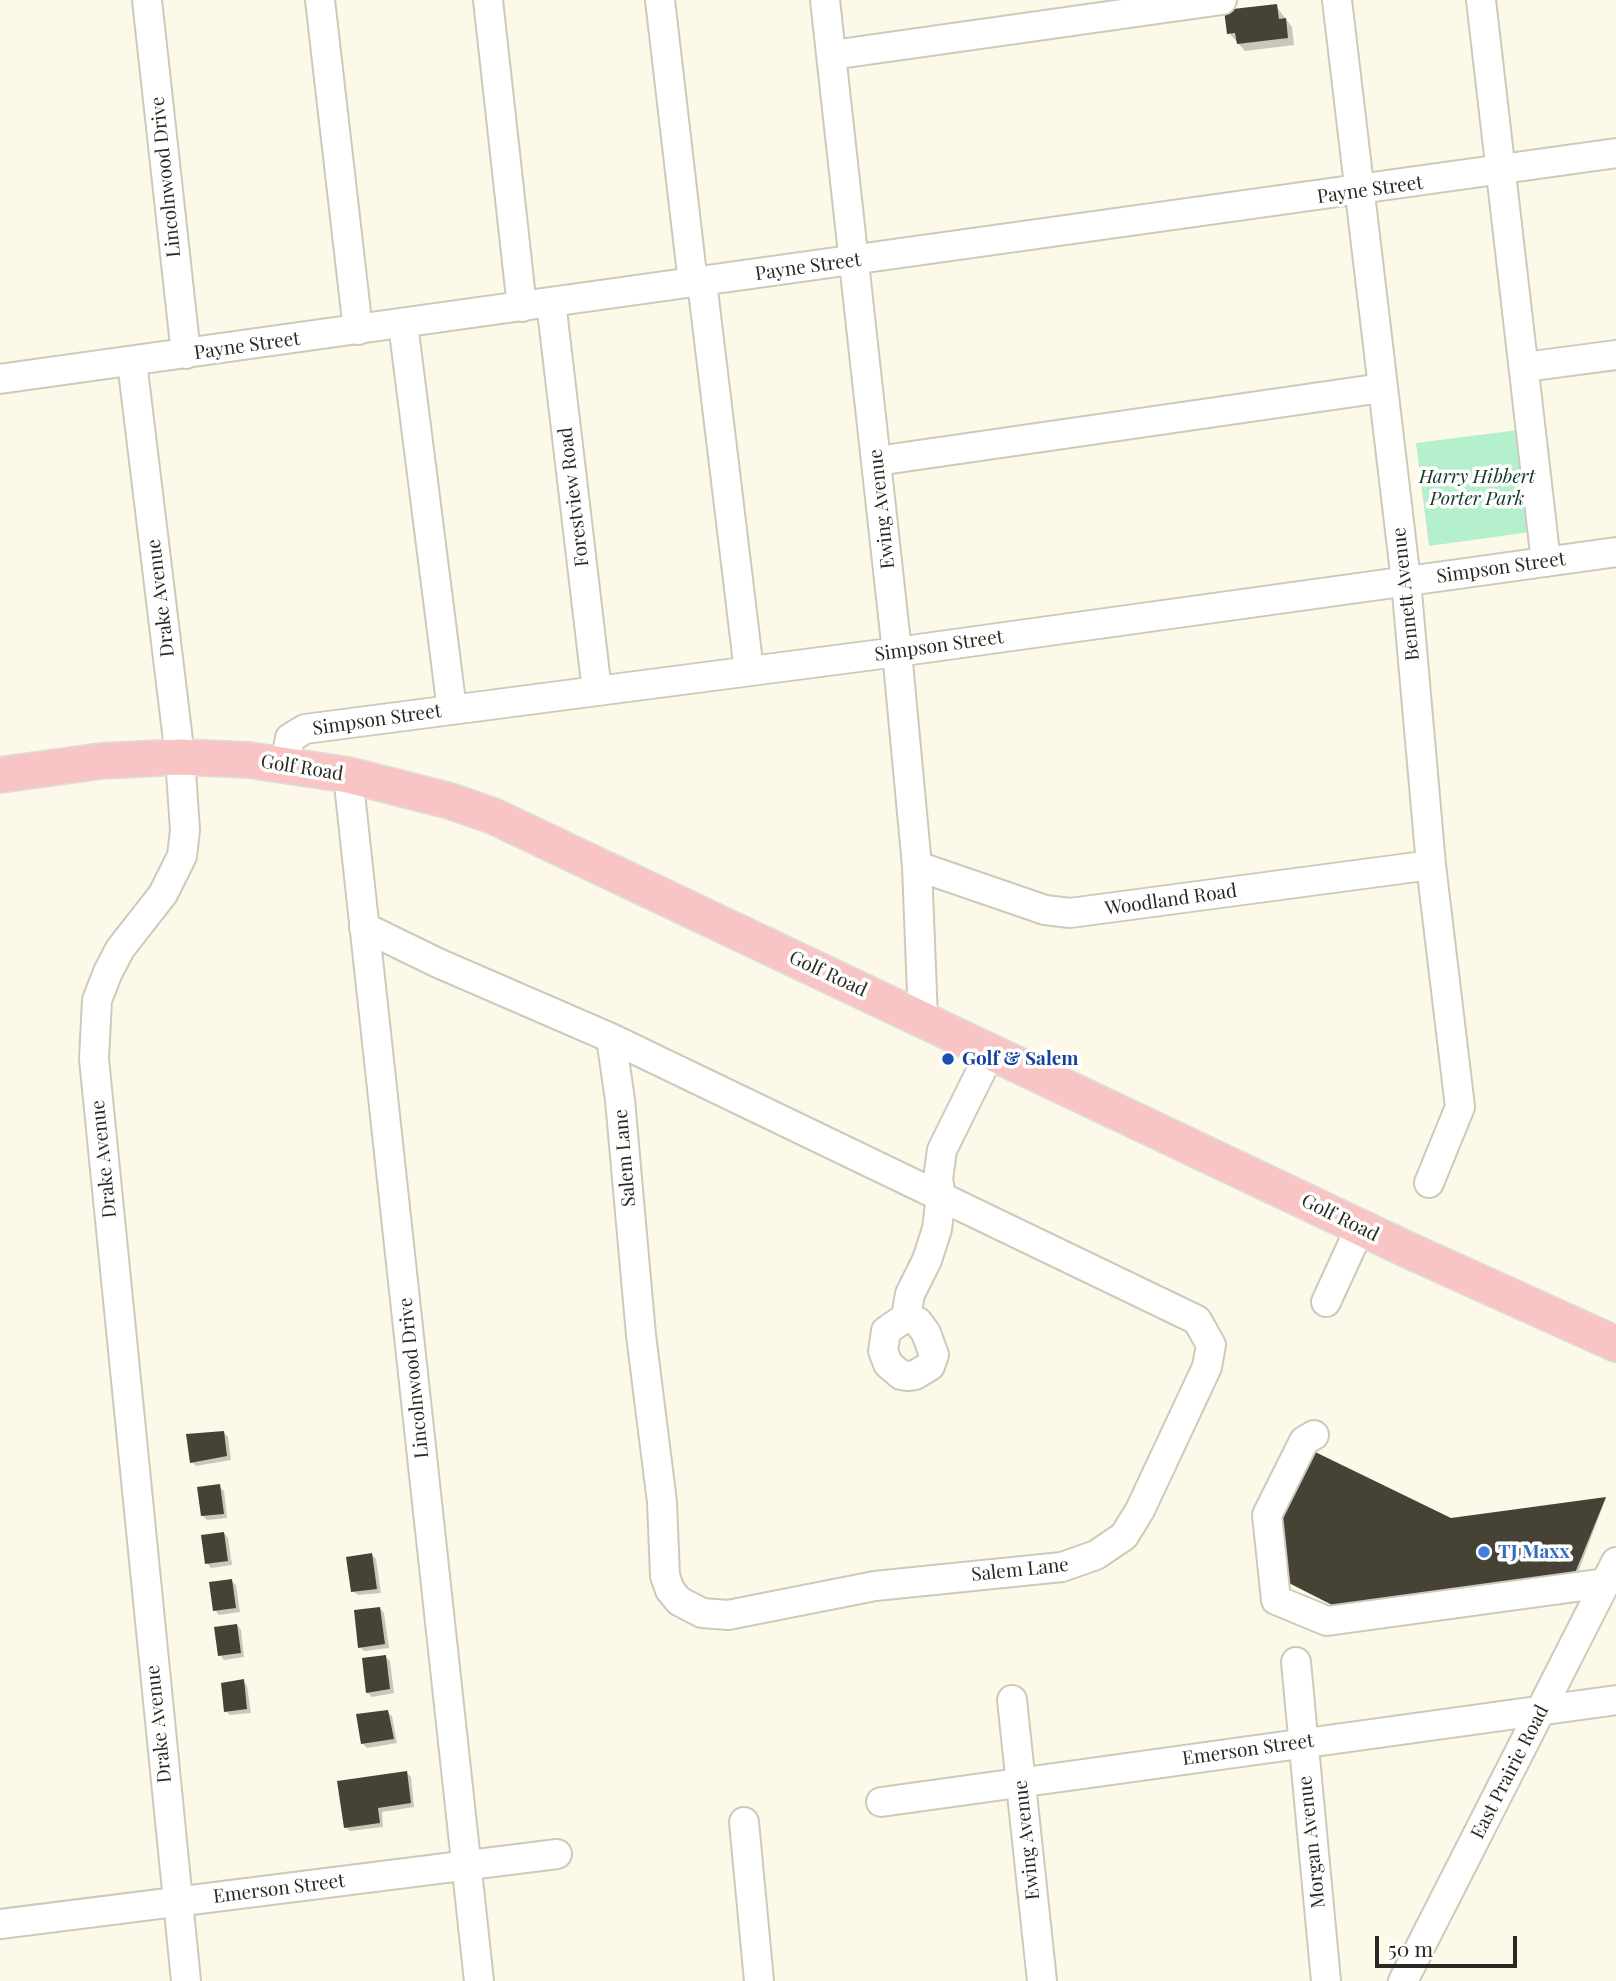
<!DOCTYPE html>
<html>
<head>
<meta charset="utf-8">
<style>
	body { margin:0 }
	#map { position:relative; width:1616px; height:1981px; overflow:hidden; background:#fcf9e8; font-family:"Playfair Display",serif }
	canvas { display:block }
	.scale { position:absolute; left:1375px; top:1936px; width:142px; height:32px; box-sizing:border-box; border:4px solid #292822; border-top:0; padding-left:9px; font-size:21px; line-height:24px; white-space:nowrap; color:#292822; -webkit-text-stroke:5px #fff; paint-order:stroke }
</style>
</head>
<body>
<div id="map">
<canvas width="1616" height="1981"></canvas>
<div class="scale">50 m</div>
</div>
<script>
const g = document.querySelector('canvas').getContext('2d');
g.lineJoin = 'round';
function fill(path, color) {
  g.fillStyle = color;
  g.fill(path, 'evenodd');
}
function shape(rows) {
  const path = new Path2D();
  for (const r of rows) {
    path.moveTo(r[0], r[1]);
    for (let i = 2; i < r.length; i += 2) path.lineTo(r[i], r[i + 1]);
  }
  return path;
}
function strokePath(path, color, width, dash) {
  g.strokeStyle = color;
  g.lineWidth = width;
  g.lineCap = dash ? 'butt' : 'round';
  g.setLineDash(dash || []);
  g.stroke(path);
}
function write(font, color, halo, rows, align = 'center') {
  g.font = font + ' "Playfair Display",serif';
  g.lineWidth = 7;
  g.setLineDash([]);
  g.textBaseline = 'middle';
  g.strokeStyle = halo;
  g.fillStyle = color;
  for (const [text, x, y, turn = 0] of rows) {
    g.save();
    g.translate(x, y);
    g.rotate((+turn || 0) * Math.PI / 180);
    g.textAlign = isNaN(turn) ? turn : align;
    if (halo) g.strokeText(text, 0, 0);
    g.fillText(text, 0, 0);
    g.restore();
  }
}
fill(shape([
	[1526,429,1538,531,1429,546,1416,443]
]), '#b5f0cd');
fill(shape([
	[1276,6,1292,27,1294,45,1245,51,1229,33],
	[223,1432,228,1437,231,1460,196,1466,192,1462],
	[219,1486,224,1491,227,1518,207,1520,203,1516],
	[1606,1498,1577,1575,1346,1605,1281,1577,1451,1520],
	[224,1533,228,1538,232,1565,211,1568,207,1563],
	[372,1555,376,1559,381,1593,358,1595,353,1591],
	[231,1581,236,1585,240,1612,219,1615,215,1610],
	[380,1608,384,1613,389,1648,364,1651,360,1647],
	[237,1625,241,1630,244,1657,224,1660,220,1655],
	[385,1657,390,1661,394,1693,372,1697,368,1693],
	[243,1681,247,1686,251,1713,230,1715,226,1711],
	[387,1712,392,1716,397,1743,367,1748,362,1743],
	[407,1773,411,1777,414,1807,382,1812,383,1827,350,1831,345,1827]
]), '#0003');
fill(shape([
	[1277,4,1279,19,1286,18,1288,38,1237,44,1235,33,1227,34,1224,10],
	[224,1431,227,1456,190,1463,186,1434],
	[1309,1449,1451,1518,1606,1497,1575,1573,1345,1604,1342,1610,1279,1578,1275,1518],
	[220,1484,224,1514,201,1516,197,1487],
	[224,1532,228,1561,205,1564,201,1535],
	[372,1553,377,1589,351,1592,346,1557],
	[232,1579,236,1608,213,1611,209,1582],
	[380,1607,385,1644,358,1648,354,1610],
	[237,1624,241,1653,218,1656,214,1627],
	[386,1655,390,1689,366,1693,362,1658],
	[244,1679,247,1709,224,1712,221,1683],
	[388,1710,394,1739,361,1744,356,1714],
	[407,1771,411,1803,378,1808,380,1823,344,1828,337,1781]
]), '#464336');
const minor = shape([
	[147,0,186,354],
	[320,0,358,330],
	[488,0,522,307],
	[660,0,693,283],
	[825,0,897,652,917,866,923,1019],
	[1337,0,1406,581,1431,865,1460,1107,1429,1183],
	[1481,0,1546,562],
	[832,55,1222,0],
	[702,282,749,671],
	[551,302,597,691],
	[403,324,452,710],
	[132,362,180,757,185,830,182,856,163,894,120,949,108,972,97,1000,94,1059,186,1981],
	[1525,367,1616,355],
	[0,379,1616,153],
	[877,461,1382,388],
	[285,764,290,738,305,729,897,652,1616,552],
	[348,775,479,1981],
	[917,866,1045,910,1070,913,1431,865],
	[364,927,438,963,611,1038,1197,1320,1211,1345,1207,1367,1140,1510,1124,1536,1096,1555,1062,1567,875,1586,728,1615,702,1613,679,1601,670,1590,665,1576,662,1502,641,1335,620,1100,611,1038],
	[1326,1302,1360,1228],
	[906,1317,910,1294,927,1260,937,1229,941,1196,938,1179,942,1150,991,1051],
	[906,1317,918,1322,926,1333,934,1355,930,1366,915,1375,907,1376,901,1375,888,1364,883,1351,886,1331,906,1317],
	[1314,1435,1304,1441,1267,1515,1276,1600,1327,1621,1605,1583],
	[1296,1662,1326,1981],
	[1012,1700,1042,1981],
	[881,1802,1616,1700],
	[744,1822,759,1981],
	[0,1924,557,1854],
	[1403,1981,1616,1562]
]);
const major = shape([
	[0,775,101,761,180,757,249,760,348,775,450,801,493,816,1408,1250,1616,1344]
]);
strokePath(minor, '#cdcabb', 32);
strokePath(major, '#dddddc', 38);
strokePath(minor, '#fff', 28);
strokePath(major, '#f9c5c4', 35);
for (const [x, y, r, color] of [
	[948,1059,7,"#1a4fb4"],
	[1484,1552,7,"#3f7fe0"]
]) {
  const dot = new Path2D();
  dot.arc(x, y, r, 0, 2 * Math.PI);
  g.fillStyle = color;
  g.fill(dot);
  strokePath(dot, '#fff', 2.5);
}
write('19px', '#292822', '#fff', [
	["Lincolnwood Drive",166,177,-96],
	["Payne Street",1370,190,-8],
	["Payne Street",808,267,-8],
	["Payne Street",247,346,-8],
	["Forestview Road",574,497,-97],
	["Ewing Avenue",882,509,-96],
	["Simpson Street",1501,568,-8],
	["Bennett Avenue",1406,594,-96],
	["Drake Avenue",161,598,-97],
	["Simpson Street",939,646,-8],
	["Simpson Street",377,720,-8],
	["Golf Road",302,768,9],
	["Woodland Road",1171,900,-8],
	["Golf Road",828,974,25],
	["Salem Lane",625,1158,-95],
	["Drake Avenue",104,1159,-96],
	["Golf Road",1340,1218,26],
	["Lincolnwood Drive",414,1378,-96],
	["Salem Lane",1020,1570,-6],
	["Drake Avenue",159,1724,-96],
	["Emerson Street",1248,1750,-8],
	["East Prairie Road",1510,1772,-63],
	["Ewing Avenue",1027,1840,-96],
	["Morgan Avenue",1312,1842,-96],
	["Emerson Street",279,1889,-7]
]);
write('italic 19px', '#113a26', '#fff', [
	["Harry Hibbert",1477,477],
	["Porter Park",1477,499]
]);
write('bold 19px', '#164399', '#fff', [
	["Golf & Salem",962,1059]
], 'left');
write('bold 19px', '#366cbe', '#fff', [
	["TJ Maxx",1498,1552]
], 'left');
</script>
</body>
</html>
